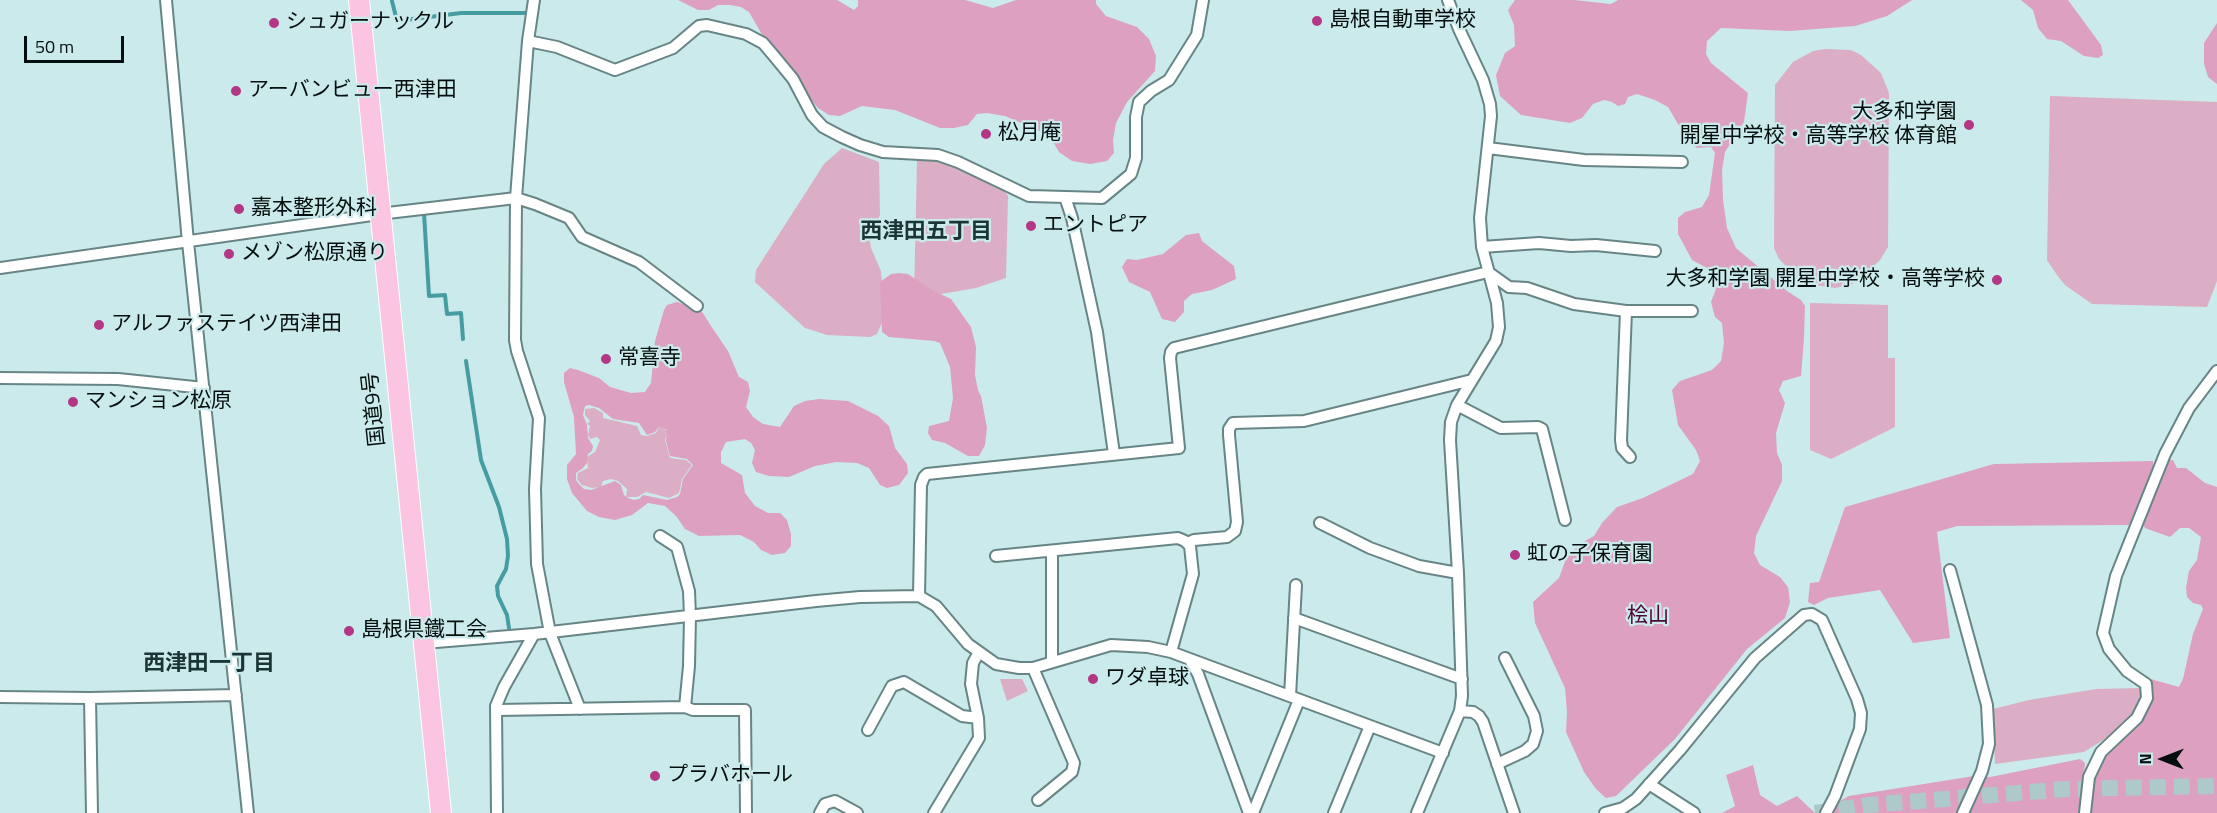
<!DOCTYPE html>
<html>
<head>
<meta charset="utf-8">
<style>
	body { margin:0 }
	#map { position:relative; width:2217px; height:813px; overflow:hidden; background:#cbeaeb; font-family:"Titillium Web",sans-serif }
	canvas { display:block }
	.north { position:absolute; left:2133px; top:729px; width:60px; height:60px; -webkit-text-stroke:4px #cbeaeb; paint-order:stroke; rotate:270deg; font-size:16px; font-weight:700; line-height:24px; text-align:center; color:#050e0f }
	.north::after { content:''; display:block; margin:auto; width:21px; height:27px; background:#050e0f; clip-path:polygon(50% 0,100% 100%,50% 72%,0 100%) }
	.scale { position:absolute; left:24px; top:36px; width:100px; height:27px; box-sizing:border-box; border:3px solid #050e0f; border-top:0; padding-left:8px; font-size:18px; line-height:21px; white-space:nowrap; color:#050e0f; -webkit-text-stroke:4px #cbeaeb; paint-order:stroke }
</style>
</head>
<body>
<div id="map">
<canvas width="2217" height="813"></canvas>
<div class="north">N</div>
<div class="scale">50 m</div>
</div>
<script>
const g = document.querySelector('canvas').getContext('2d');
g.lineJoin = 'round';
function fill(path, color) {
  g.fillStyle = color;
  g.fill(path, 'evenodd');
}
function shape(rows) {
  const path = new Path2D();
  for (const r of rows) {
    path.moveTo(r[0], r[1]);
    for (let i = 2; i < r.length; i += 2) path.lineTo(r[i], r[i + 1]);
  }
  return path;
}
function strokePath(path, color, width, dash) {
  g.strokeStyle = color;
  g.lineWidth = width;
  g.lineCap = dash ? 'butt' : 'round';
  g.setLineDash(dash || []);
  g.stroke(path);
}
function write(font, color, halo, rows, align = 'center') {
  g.font = font + ' "Titillium Web","Noto Sans JP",sans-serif';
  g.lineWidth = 4.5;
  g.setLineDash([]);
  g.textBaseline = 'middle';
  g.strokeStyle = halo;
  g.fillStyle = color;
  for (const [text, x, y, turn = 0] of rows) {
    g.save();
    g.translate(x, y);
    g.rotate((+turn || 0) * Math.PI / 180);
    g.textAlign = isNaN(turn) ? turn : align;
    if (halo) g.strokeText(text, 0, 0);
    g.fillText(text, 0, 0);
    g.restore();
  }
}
fill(shape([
	[1825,49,1851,50,1861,55,1881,73,1889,93,1888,247,1880,260,1863,276,1851,285,1835,288,1808,284,1799,279,1779,259,1774,248,1775,85,1793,62,1813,51],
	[2050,96,2217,102,2217,281,2207,307,2092,304,2065,285,2057,275,2047,260],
	[842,148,879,162,880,215,869,236,871,248,881,271,885,316,877,334,870,337,827,335,805,328,755,282,756,270,824,164],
	[917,160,933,161,956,166,1003,189,1008,196,1006,278,976,288,935,295,914,296],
	[1810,303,1888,305,1888,358,1895,358,1895,427,1831,459,1810,450],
	[594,408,603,413,603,418,637,426,641,435,647,436,656,433,659,427,668,431,665,440,670,458,686,460,692,465,682,479,679,493,669,498,646,492,637,497,626,497,627,489,618,481,611,479,603,481,601,487,592,488,582,485,577,479,578,473,588,468,587,457,595,452,600,440,597,437,590,439,588,435,590,426,587,424,590,421,585,415,585,409],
	[1000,679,1022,679,1028,691,1007,701],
	[2142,688,2142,701,2119,730,2084,752,1995,764,1993,709,2029,700,2096,689]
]), '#dbaec6');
fill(shape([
	[678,0,837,0,854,10,858,6,858,0,965,0,993,8,1016,0,1096,0,1096,4,1106,16,1137,27,1149,39,1156,56,1155,71,1127,102,1116,123,1113,140,1114,153,1107,161,1090,164,1072,161,1059,152,1049,135,1005,116,987,113,977,114,968,125,954,128,940,128,895,110,862,106,840,116,829,115,818,108,768,45,749,12,741,7,730,5,718,5,709,10,698,10],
	[1515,0,1574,0,1611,4,1618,0,1912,0,1887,16,1855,26,1790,31,1721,28,1707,41,1706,54,1711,63,1748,93,1744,122,1725,152,1722,170,1723,200,1727,228,1736,248,1787,291,1801,300,1805,306,1804,338,1801,376,1783,381,1779,390,1785,403,1776,433,1777,453,1782,465,1782,481,1756,536,1754,553,1760,565,1780,577,1788,587,1790,602,1785,618,1747,649,1675,739,1616,796,1606,798,1596,789,1584,772,1566,732,1567,712,1565,688,1535,623,1533,602,1559,578,1567,556,1583,542,1594,536,1602,523,1617,507,1643,498,1693,474,1700,461,1696,450,1678,425,1672,390,1680,381,1712,370,1721,361,1724,343,1722,323,1715,317,1711,302,1719,281,1709,269,1692,260,1678,234,1678,218,1685,212,1702,207,1709,195,1715,153,1711,147,1697,148,1684,139,1681,129,1668,107,1655,100,1637,94,1628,97,1625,104,1618,106,1612,102,1604,100,1593,104,1582,118,1570,123,1521,115,1500,96,1496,75,1505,53,1515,46,1514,25,1508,10],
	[2021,0,2068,0,2101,45,2103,55,2098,58,2084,56,2061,41,2047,39,2038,28,2033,10],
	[2217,23,2217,84,2208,77,2204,64,2204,43],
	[1199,233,1202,241,1234,266,1236,279,1212,290,1192,294,1184,301,1184,312,1175,322,1162,319,1150,292,1129,282,1122,267,1127,259,1137,260,1163,254,1186,235],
	[899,273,908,274,930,289,951,299,971,327,976,347,975,375,978,390,981,396,987,428,985,445,979,456,968,456,945,443,932,440,928,433,929,426,949,421,953,398,950,367,940,343,934,341,889,337,882,332,880,282,891,274],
	[677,302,701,310,711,326,728,351,739,377,748,382,750,391,746,407,753,417,763,424,780,427,794,406,805,401,819,399,848,401,878,416,889,426,895,448,907,464,908,473,899,485,887,488,880,485,869,468,857,463,836,462,815,466,789,477,769,476,756,472,752,463,755,450,751,443,745,439,726,442,721,452,721,463,742,475,745,493,755,506,768,513,780,513,787,520,791,534,791,546,785,553,772,555,761,550,754,542,740,535,699,536,685,529,676,516,665,506,648,503,632,515,615,520,599,517,587,511,572,493,567,479,567,465,576,454,574,417,564,382,564,373,570,368,578,370,599,378,610,387,631,393,645,392,651,383,655,341,664,310,667,305],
	[589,405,599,408,613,419,639,423,647,435,655,432,659,427,667,430,666,441,670,456,687,459,693,465,683,479,680,494,677,497,667,500,643,495,639,499,634,500,628,498,624,495,621,485,615,481,591,490,584,489,579,484,576,480,576,473,583,468,587,463,588,454,592,451,593,446,588,438,587,425,583,415,585,406],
	[2166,460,2173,460,2177,468,2186,468,2205,483,2217,487,2217,813,2088,813,2091,777,2103,753,2148,699,2147,678,2179,687,2183,679,2193,634,2203,609,2201,605,2193,603,2187,597,2186,588,2189,571,2197,560,2201,537,2189,528,2180,528,2170,537,2145,528,2141,520],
	[2153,461,2153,470,2129,525,1957,526,1937,532,1950,638,1913,643,1880,590,1828,598,1814,605,1808,602,1810,583,1819,582,1845,507,1994,464],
	[2080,759,2085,763,2081,813,1832,813,1838,802,1849,796,1974,776,1990,777],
	[1753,765,1760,795,1777,806,1797,796,1815,813,1722,813,1735,806,1726,775]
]), '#dda0c0');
strokePath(shape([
	[392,1,397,21,461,13,528,13],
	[424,213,429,296,445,295,447,314,461,313,463,339],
	[466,361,481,460,499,507,507,539,508,556,506,569,497,586,498,596,507,615,509,628]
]), '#469da1', 4);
strokePath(shape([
	[1815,813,1869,805,2067,789,2217,786]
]), '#adc9ca', 16, [16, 8]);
const street = shape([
	[166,0,188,242,248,813],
	[534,0,528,41,516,198,515,340,517,351,539,418,535,489,537,564,550,633,580,709],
	[528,41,557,47,615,70,673,48,699,26,707,25,746,34,763,43,774,56,793,79,812,115,823,127,842,137,860,145,883,152,938,155,958,162,1029,196,1102,198,1131,174,1136,158,1136,117,1139,102,1151,91,1169,80,1197,35,1203,0],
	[1488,148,1584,160,1682,162],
	[1065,197,1072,218,1097,332,1114,454],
	[1482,247,1539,243,1571,246,1596,245,1655,251],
	[0,268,379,214,516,198,535,204,569,218,582,237,639,262,697,306],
	[1626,311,1692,311],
	[0,378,118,379,204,388],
	[1457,405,1501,428,1538,427,1542,429,1565,520],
	[1320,523,1370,548,1419,566,1458,573],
	[660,536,677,547,689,591,690,617,689,666,685,707],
	[1188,543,1194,540,1227,537,1235,531,1237,522,1229,435,1229,429,1233,423,1304,421,1472,380],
	[1052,551,1052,662],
	[996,556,1178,538,1185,541,1190,546,1193,574,1171,652],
	[1950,570,1987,705,1989,744,1982,771,1963,813],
	[919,596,921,485,924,477,927,474,1179,448,1170,358,1171,352,1174,348,1488,272,1509,287,1527,288,1574,304,1626,311,1621,440,1622,448,1630,457],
	[1294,618,1462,679],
	[424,643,534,634,816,601,860,597,919,596,936,606,968,644,996,664,1019,668,1033,668,1111,645,1148,647,1171,652,1443,753],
	[1190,660,1198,674,1249,813],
	[1033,668,1074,763,1072,772,1038,800],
	[1290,696,1296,585],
	[0,697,90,698,236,695],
	[90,698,92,813],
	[497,710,685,707,693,710,745,710,746,813],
	[1460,711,1473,712,1479,716,1483,722,1514,813],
	[868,730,892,686,904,682,962,716,978,718],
	[1497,764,1525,751,1533,744,1537,731,1534,716,1505,658],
	[1649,784,1694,813],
	[497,813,496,706,504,687,534,634],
	[820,813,825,804,835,801,857,813],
	[934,813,979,738,978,718,971,684,973,663,979,652],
	[1253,813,1299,700],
	[1334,813,1370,726],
	[1417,813,1460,711,1462,696,1458,573,1450,440,1451,422,1457,405,1496,341,1499,327,1497,303,1482,247,1480,218,1491,116,1490,104,1483,80,1459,29,1448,0],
	[1605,813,1623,808,1636,799,1680,750,1755,658,1804,615,1812,614,1822,620,1857,699,1861,713,1860,729,1835,796,1826,813],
	[2085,813,2089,777,2101,752,2137,718,2147,698,2146,684,2127,671,2109,649,2103,633,2116,576,2165,454,2189,408,2217,371]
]);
const highway = shape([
	[359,0,441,813]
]);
strokePath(street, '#688586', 14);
strokePath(highway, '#fff', 22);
strokePath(street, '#fff', 10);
strokePath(highway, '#fbc4e1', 20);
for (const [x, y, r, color] of [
	[1317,21,6,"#b43786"],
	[274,23,6,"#b43786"],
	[236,91,6,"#b43786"],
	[1969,125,6,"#b43786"],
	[986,134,6,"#b43786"],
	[239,209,6,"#b43786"],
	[1031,226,6,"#b43786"],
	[229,254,6,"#b43786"],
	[1997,280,6,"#b43786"],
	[99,325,6,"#b43786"],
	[606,359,6,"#b43786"],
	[73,402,6,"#b43786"],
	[1515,555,6,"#b43786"],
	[349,631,6,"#b43786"],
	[1093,679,6,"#b43786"],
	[655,776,6,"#b43786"]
]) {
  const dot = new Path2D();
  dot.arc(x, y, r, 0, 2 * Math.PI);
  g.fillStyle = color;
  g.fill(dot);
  strokePath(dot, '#cbeaeb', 2);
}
write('21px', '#050e0f', '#cbeaeb', [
	["島根自動車学校",1329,21],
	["シュガーナックル",286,23],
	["アーバンビュー西津田",248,91],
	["大多和学園",1957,113,"right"],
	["開星中学校・高等学校 体育館",1957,137,"right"],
	["松月庵",998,134],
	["嘉本整形外科",251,209],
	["エントピア",1043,226],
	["メゾン松原通り",241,254],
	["大多和学園 開星中学校・高等学校",1985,280,"right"],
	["アルファステイツ西津田",111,325],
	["常喜寺",618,359],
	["マンション松原",85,402],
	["虹の子保育園",1527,555],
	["島根県鐵工会",361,631],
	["ワダ卓球",1105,679],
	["プラバホール",667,776]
], 'left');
write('21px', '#050e0f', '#cbeaeb', [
	["国道9号",375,409,-96]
]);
write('21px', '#4c0435', '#cbeaeb', [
	["桧山",1648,617]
]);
write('bold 22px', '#1b3536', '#cbeaeb', [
	["西津田五丁目",926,233],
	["西津田一丁目",209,665]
]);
</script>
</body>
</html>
